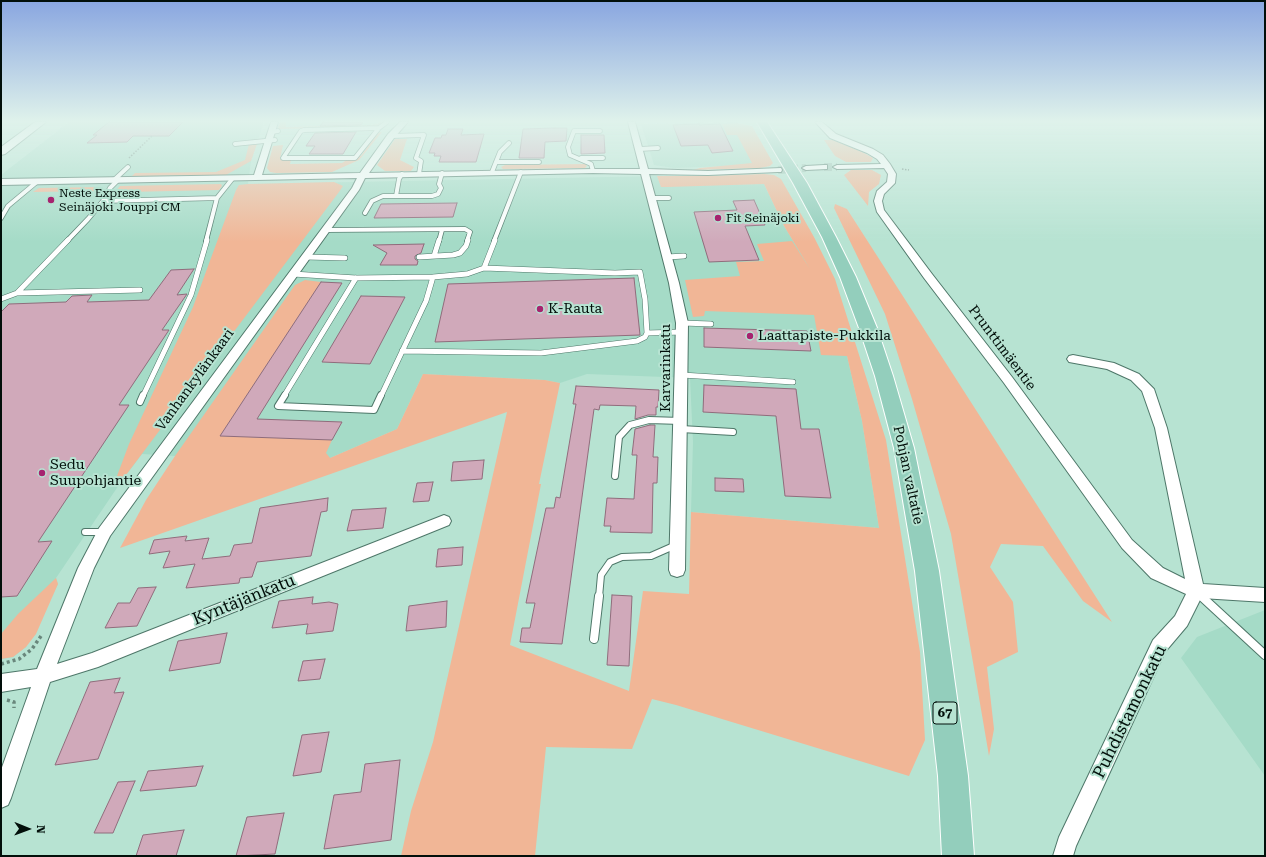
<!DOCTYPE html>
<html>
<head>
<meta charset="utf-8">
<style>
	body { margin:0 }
	#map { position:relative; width:1266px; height:857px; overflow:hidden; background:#b7e3d2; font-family:"Roboto Serif",serif }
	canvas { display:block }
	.frame { position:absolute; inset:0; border:2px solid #020f0a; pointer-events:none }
	.north { position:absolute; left:8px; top:809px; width:40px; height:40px; -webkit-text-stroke:3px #b7e3d2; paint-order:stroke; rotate:91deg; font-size:11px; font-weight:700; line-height:16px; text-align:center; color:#020f0a }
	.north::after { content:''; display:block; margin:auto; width:14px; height:18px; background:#020f0a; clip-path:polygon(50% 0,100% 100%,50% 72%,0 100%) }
</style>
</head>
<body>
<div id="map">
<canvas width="1266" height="857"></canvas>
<div class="frame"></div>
<div class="north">N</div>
</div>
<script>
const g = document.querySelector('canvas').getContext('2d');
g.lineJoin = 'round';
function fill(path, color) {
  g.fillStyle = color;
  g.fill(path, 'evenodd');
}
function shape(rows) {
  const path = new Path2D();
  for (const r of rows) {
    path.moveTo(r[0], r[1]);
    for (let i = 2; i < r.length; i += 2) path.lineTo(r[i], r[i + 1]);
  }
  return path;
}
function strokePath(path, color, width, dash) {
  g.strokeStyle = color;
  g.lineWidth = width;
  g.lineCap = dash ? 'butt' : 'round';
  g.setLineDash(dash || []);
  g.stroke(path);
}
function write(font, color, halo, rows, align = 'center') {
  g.font = font + ' "Roboto Serif",serif';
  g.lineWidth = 4;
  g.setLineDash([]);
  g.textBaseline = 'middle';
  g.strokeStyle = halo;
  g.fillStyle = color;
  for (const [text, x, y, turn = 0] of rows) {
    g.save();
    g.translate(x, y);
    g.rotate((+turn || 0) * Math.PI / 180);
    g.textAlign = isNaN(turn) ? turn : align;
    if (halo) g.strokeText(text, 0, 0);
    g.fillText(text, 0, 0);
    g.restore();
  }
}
fill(shape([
	[69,122,264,122,251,161,248,184,657,176,661,186,764,184,784,226,827,296,847,356,862,421,879,528,691,512,693,442,690,378,587,374,560,383,545,380,423,374,397,429,330,458,175,456,142,454,123,479,56,578,58,584,26,647,13,657,1,659,1,175],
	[735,122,737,123,757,165,674,168,654,165,641,124],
	[1265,610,1265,776,1181,658,1197,637]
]), '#a5dbc7');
fill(shape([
	[280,122,286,122,286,127,371,125,377,124,379,122,382,122,377,127,278,129],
	[737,123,752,126,773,163,770,166,760,168,693,170,700,168,752,163,737,135,727,135,722,124],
	[382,132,359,160,332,172,276,173,270,172,267,168,273,146,283,145,280,159,291,160,290,164,342,163,353,156,361,156,377,133],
	[395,139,407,139,400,160,414,167,411,171,385,171,377,165],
	[824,140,833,140,864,153,873,158,871,162,846,162,835,156],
	[249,144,257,144,251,161,226,175,132,176,135,173,216,172,245,160],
	[585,164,587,166,585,168,503,169,501,167,505,165],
	[851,170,872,170,881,175,879,184,869,192,868,206,844,175],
	[764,174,774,175,781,179,814,237,835,279,886,440,920,652,925,740,909,776,676,705,652,699,632,749,546,747,535,856,401,856,411,811,433,742,507,412,120,548,146,500,175,456,295,285,305,280,321,282,220,436,332,440,326,453,330,458,397,429,423,374,545,380,560,383,539,484,541,484,510,645,629,691,643,591,689,594,691,512,879,528,862,421,847,356,821,355,814,315,705,311,704,316,693,317,685,280,740,276,736,262,764,261,757,244,792,241,810,269,784,226,764,184,667,187,661,187,657,176,708,176],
	[334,182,343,186,339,192,123,479,118,482,117,476,129,444,193,307,236,190,239,185,248,184],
	[221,184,222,186,219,190,126,192,122,196,115,194,116,191,120,186],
	[101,187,102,188,99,191,33,192,39,188],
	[835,204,847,209,1112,622,1083,601,1043,546,1001,544,990,567,1013,602,1018,652,987,667,994,729,989,756,951,534,912,399,885,314,834,208],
	[56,578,58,584,36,634,26,647,13,657,1,659,1,634,18,614]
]), '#f1b696');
const building = shape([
	[109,122,183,122,169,136,133,136,127,142,87,143,97,135,93,135,109,122],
	[323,122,363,122,361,125,320,126,323,122],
	[699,124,699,125,720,124,733,151,712,153,708,145,681,146,673,125,699,124],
	[555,128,567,128,566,141,545,142,544,158,519,158,523,129,555,128],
	[448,129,463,129,461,135,484,134,476,162,439,162,441,156,434,156,435,153,429,153,435,138,441,138,442,135,446,135,448,129],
	[356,132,343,154,309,154,315,146,306,146,315,133,356,132],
	[581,135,604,135,605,153,581,154,581,135],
	[754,200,765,225,745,226,759,260,709,262,694,212,737,210,733,201,754,200],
	[457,203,453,217,374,218,381,204,457,203],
	[424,244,421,253,415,256,415,259,418,261,417,265,380,265,387,253,373,245,424,244],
	[194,269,177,295,187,294,162,330,169,330,119,405,129,405,38,542,52,541,17,596,1,597,1,312,9,304,66,302,72,296,92,295,87,302,149,300,171,270,194,269],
	[634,278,640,335,435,342,448,284,634,278],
	[321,282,342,283,257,419,342,422,332,440,220,436,321,282],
	[361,296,405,297,370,364,322,362,361,296],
	[704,328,807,331,811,351,704,347,704,328],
	[704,385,796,389,801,429,819,429,831,498,785,496,776,416,703,412,704,385],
	[576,386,659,390,658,407,656,407,656,415,648,415,635,419,636,406,600,405,599,410,594,409,562,644,520,642,522,628,530,628,535,603,526,603,546,508,554,508,556,497,560,498,576,404,573,404,576,386],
	[650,425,655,425,653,457,658,457,657,483,653,483,652,533,610,532,611,526,604,526,607,498,634,499,637,455,632,455,635,429,650,425],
	[484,460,482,479,451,481,453,462,484,460],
	[715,478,743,479,744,492,715,491,715,478],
	[433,482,429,501,413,502,417,483,433,482],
	[328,498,327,511,321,512,311,556,257,562,252,577,240,578,239,583,186,588,195,564,163,568,170,551,149,554,154,540,187,536,185,541,209,538,202,559,230,556,234,545,252,543,260,508,328,498],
	[386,508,383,528,347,531,352,510,386,508],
	[463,547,462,565,436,567,438,549,463,547],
	[156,587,137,626,105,628,118,603,130,603,138,588,156,587],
	[612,595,632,596,629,666,607,665,612,595],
	[313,597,312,604,329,602,338,604,333,631,306,634,308,624,272,628,279,601,313,597],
	[447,601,446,627,406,631,409,606,447,601],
	[227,633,220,663,169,671,178,641,227,633],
	[325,659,320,679,298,681,303,661,325,659],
	[120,678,114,693,124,692,98,759,55,765,90,682,120,678],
	[329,732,321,772,293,776,302,735,329,732],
	[400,760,391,840,324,849,334,795,361,792,365,764,400,760],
	[203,766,196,786,140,791,148,771,203,766],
	[135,781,113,833,94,833,118,782,135,781],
	[284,813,275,854,236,856,247,817,284,813],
	[184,830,176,856,136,856,143,835,184,830]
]);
fill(building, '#d0a9ba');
strokePath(building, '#906c7c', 1);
strokePath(shape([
	[824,167,837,167],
	[778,170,806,168]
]), '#9cc3b4', 8, [8, 4]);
const serviceFar3 = shape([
	[379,128,355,158,283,158,301,131,304,130,379,128],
	[379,128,387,122],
	[271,132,278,131],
	[391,136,424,135,416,158,421,161,419,174],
	[235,144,275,140],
	[639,149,658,148],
	[581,158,603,158],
	[496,162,539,162],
	[593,171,591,164,570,155,568,147,574,131,600,131],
	[492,172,500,152,509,143],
	[114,180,128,167],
	[396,196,399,179,402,174],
	[651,198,669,198],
	[103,201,217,198],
	[365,213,372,201,383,196,432,196,438,194,441,188,439,184,442,173],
	[1,218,8,206,38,181],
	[326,230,465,229,470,232,467,241],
	[67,241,88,219,103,201,110,188,118,180],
	[206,241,217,198,233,178],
	[439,241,442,230],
	[494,241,521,172]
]);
const serviceFar2 = shape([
	[434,256,439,240],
	[306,257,345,258],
	[419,257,453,255,460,253,466,246,468,240],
	[667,257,684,256],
	[293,274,356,278,433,277,467,274,484,268],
	[17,293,140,290],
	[1,299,17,293,68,240],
	[682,323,711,324],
	[647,333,683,332],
	[402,351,541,353,637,341,645,337,647,333,645,299,640,272,615,273,484,268,495,240],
	[682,375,793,382],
	[143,396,191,295,207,240],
	[284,396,356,278],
	[381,396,426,301,433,277]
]);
const serviceFar1 = shape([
	[285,395,278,406,374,410,381,395],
	[140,402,143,395],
	[681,429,733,432],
	[615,476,619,437,630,425,649,420,681,421],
	[85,532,104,532],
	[1199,594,1202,597],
	[599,597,601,575,610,562,622,557,651,556,676,545]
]);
const service = shape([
	[1201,596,1265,655],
	[594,639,599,596]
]);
const minor = shape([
	[271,122,278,122,262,175,360,173,388,134,400,122,408,122,394,138,369,173,593,169,640,169,628,122,635,122,648,169,708,171,781,168,782,170,781,172,778,172,708,175,649,174,679,283,688,323,685,570,683,575,677,577,671,575,669,570,676,323,669,283,641,174,593,173,365,178,359,190,110,536,94,568,57,664,92,653,439,517,444,515,449,517,451,521,449,525,98,667,50,682,11,798,8,805,1,808,1,770,31,687,1,692,1,674,37,669,78,568,99,528,352,188,357,178,1,185,1,179,254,175,271,122],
	[815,122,822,122,836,134,873,149,883,155,890,164,896,174,895,183,884,194,882,201,884,210,932,274,1012,377,1132,540,1163,568,1185,579,1155,428,1142,391,1131,380,1107,369,1069,362,1067,359,1069,356,1073,355,1114,363,1139,374,1154,389,1167,428,1203,584,1265,588,1265,602,1201,598,1187,626,1165,652,1076,846,1073,856,1053,856,1059,837,1153,640,1175,616,1186,594,1151,578,1122,548,1004,383,924,278,877,212,874,201,877,191,887,182,888,174,884,168,837,169,833,167,837,165,881,164,877,159,867,153,830,138,815,122],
	[824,165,827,165,827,169,806,170,802,168,806,166,824,165]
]);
const secondary = shape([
	[35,122,46,122,5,154,1,155,1,147,35,122]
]);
const primary = shape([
	[757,122,767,122,807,183,836,237,856,277,877,328,893,376,914,448,939,571,968,776,974,856,942,856,938,776,915,571,894,448,875,376,859,328,840,277,822,237,793,183,757,122]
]);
strokePath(serviceFar3, '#4e7769', 5.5);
strokePath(serviceFar2, '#4e7769', 6);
strokePath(serviceFar1, '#4e7769', 8);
strokePath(service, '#4e7769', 10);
strokePath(minor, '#4e7769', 2);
strokePath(secondary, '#4e7769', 2);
strokePath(primary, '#fff', 2);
strokePath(shape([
	[129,158,152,136],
	[902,169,909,170]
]), '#69877c', 1.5, [1.5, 1.5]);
strokePath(shape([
	[1,664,19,659,32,649,41,636],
	[7,700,14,702,14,708]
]), '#69877c', 3.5, [3, 3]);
strokePath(serviceFar3, '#fff', 4);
strokePath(serviceFar2, '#fff', 5);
strokePath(serviceFar1, '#fff', 6);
strokePath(service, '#fff', 8);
fill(minor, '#fff');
fill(secondary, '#fff');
fill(primary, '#93cebc');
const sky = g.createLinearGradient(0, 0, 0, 242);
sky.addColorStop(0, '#89a6e0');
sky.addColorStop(0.5, '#dff2eb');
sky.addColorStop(1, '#dff2eb00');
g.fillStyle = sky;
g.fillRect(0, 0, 1266, 242);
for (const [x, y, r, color] of [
	[51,200,4,"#a6236f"],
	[718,218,4,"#a6236f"],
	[540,309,4,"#a6236f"],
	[750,336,4,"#a6236f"],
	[42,473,4,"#a6236f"]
]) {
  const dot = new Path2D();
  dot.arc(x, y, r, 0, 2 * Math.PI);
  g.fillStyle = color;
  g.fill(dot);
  strokePath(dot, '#b7e3d2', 1.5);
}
write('12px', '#020f0a', '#b7e3d2', [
	["Neste Express",59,193],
	["Seinäjoki Jouppi CM",59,207],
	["Fit Seinäjoki",726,218]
], 'left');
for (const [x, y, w] of [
	[945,713,24]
]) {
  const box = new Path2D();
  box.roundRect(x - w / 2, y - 11, w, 22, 3);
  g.fillStyle = '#b7e3d2';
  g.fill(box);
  strokePath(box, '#020f0a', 1);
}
write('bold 13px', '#020f0a', null, [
	["67",945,713]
]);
write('14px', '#020f0a', '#b7e3d2', [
	["K-Rauta",548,309],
	["Laattapiste-Pukkila",758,336],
	["Sedu",50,465],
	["Suupohjantie",50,481]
], 'left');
write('14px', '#020f0a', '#b7e3d2', [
	["Prunttimäentie",1002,348,53],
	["Karvarinkatu",666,368,-90],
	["Vanhankylänkaari",195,380,-54],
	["Pohjan valtatie",908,475,78]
]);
write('17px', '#020f0a', '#b7e3d2', [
	["Kyntäjänkatu",244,600,-22],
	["Puhdistamonkatu",1130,712,-64]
]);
</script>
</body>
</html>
